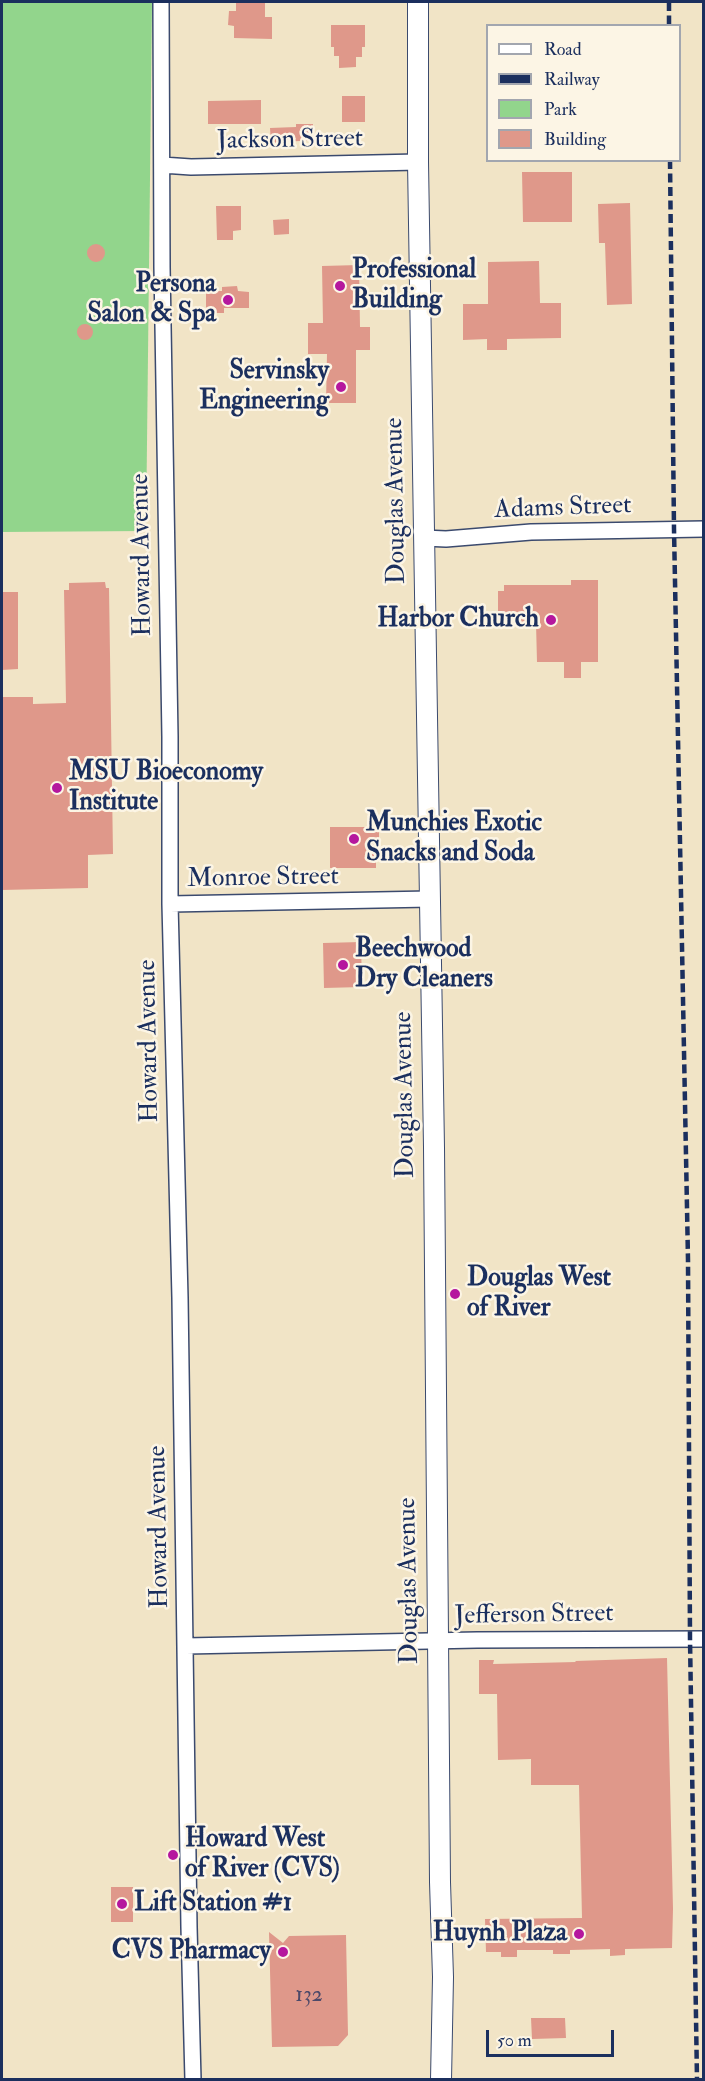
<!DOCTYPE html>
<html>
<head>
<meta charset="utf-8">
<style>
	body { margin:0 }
	#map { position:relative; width:705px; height:2081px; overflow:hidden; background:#f1e4c6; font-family:"IM FELL Double Pica",serif }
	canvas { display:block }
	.frame { position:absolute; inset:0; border:3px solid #1b2f5e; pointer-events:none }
	.legend { position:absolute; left:486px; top:24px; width:195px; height:138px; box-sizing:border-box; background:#fcf5e5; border:2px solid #a2a6af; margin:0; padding:8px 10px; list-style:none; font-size:18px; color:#1b2f5e }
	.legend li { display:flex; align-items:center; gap:12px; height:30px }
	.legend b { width:30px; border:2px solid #a2a6af }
	.scale { position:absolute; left:486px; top:2030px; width:128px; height:27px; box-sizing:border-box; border:3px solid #1b2f5e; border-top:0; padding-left:8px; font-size:18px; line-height:21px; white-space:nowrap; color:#1b2f5e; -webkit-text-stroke:4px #fcf5e5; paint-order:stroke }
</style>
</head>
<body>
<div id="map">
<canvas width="705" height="2081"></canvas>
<div class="frame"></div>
<ul class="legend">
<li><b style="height:8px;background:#fff"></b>Road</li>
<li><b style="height:8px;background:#1b2f5e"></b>Railway</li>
<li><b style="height:16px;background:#92d58c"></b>Park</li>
<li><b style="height:16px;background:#df988a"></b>Building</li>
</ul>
<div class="scale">50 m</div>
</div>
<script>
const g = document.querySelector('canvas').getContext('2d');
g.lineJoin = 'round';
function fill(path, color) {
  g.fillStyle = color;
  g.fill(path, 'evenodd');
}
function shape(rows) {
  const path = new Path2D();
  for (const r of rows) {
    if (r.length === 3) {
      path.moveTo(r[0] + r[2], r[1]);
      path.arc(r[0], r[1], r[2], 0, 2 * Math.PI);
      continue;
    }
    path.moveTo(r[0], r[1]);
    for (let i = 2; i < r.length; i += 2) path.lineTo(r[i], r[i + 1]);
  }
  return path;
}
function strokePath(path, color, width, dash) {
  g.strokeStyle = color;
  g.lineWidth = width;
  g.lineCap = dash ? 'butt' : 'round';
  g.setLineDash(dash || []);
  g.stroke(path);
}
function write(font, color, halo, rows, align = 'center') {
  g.font = font + ' "IM FELL Double Pica",serif';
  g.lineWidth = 5;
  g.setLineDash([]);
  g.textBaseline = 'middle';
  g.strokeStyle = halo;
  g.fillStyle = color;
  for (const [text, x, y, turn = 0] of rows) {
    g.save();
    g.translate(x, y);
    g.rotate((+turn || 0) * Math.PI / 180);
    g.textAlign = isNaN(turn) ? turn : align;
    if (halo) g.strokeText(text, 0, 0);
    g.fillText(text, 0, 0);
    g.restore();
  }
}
fill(shape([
	[2,2,152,2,146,531,2,532]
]), '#92d58c');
fill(shape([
	[236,2,265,2,265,17,272,17,272,39,234,38,234,26,228,25,229,11,236,11],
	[331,25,365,25,365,47,362,47,362,57,356,57,356,67,339,68,339,56,334,56,334,47,331,47],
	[342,96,365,96,365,122,342,122],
	[261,100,261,124,208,124,208,101],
	[296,124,313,124,313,140,271,143,270,128,296,127],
	[522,172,572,172,572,222,523,222],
	[630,203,632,304,607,305,605,243,599,243,598,204],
	[216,206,241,206,241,230,233,231,233,240,217,240],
	[289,219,289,234,274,235,273,220],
	[96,253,9],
	[539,261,540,303,561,303,561,338,507,339,507,350,487,350,487,339,463,340,463,304,488,304,488,262],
	[359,265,360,327,370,327,370,350,356,350,356,403,326,403,327,354,308,354,308,323,323,323,322,266],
	[237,286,238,291,249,292,249,308,224,308,224,313,210,313,210,310,206,310,206,291,222,291,222,287],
	[85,332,8],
	[571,580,598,580,598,662,581,662,581,678,564,678,564,662,537,662,536,623,504,623,504,616,498,616,498,591,504,591,504,585,571,585],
	[105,582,106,588,109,588,113,854,88,855,88,888,2,890,2,697,33,697,33,704,66,703,64,590,69,590,69,583],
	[2,592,18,592,18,669,2,670],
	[330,827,379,827,379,852,376,852,376,868,330,868],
	[361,942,362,987,324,988,323,943],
	[667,1658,673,1909,672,1948,625,1949,625,1955,610,1956,610,1949,570,1950,570,1954,553,1954,553,1950,517,1950,517,1957,501,1957,501,1952,486,1952,485,1919,582,1918,579,1785,531,1785,531,1759,498,1760,497,1694,479,1694,479,1660,494,1660,493,1664,576,1662,575,1661],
	[111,1887,133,1887,133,1922,111,1922],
	[269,1932,283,1943,289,1936,346,1935,348,2035,338,2046,272,2047],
	[531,2018,565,2018,566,2038,532,2039]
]), '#df988a');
const minor = shape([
	[161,2,162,267,170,737,170,904,180,1298,189,1927,193,2080],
	[162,165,191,167,418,162],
	[424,538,446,539,531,532,704,529],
	[170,904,430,899],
	[186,1646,477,1640,704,1639]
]);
const tertiary = shape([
	[418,2,418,162,434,1147,440,1882,443,1977,441,2080]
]);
strokePath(minor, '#3b4a6e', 18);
strokePath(tertiary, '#3b4a6e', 22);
strokePath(minor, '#fff', 15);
strokePath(tertiary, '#fff', 20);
strokePath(shape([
	[669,2,669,26],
	[670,160,674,529,688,1260,690,1639,697,2080]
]), '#1b2f5e', 4.5, [9, 4.5]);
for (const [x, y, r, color] of [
	[340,286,6,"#b5179e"],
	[228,300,6,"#b5179e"],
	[341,387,6,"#b5179e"],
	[551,620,6,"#b5179e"],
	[57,788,6,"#b5179e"],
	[354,839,6,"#b5179e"],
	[343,965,6,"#b5179e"],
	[455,1294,6,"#b5179e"],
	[173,1855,6,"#b5179e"],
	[122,1904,6,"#b5179e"],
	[579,1934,6,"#b5179e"],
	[283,1952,6,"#b5179e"]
]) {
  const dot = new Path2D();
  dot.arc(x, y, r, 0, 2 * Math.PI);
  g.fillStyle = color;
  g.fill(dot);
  strokePath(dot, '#fcf5e5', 2);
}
write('22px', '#4c4969', null, [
	["132",309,1996]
]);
write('26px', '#1b2f5e', '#fcf5e5', [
	["Jackson Street",290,141,-1],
	["Douglas Avenue",397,501,-91],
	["Adams Street",563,509,-2],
	["Howard Avenue",143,555,-91],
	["Monroe Street",263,879,-1],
	["Howard Avenue",150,1041,-91],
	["Douglas Avenue",406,1095,-91],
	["Howard Avenue",160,1527,-91],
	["Douglas Avenue",410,1581,-91],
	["Jefferson Street",534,1616,-1]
]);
write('bold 26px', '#1b2f5e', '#fcf5e5', [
	["Professional",352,271],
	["Building",352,301],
	["Persona",216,285,"right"],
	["Salon & Spa",216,315,"right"],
	["Servinsky",329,372,"right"],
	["Engineering",329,402,"right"],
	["Harbor Church",539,620,"right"],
	["MSU Bioeconomy",69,773],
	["Institute",69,803],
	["Munchies Exotic",366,824],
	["Snacks and Soda",366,854],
	["Beechwood",355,950],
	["Dry Cleaners",355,980],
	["Douglas West",467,1279],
	["of River",467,1309],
	["Howard West",185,1840],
	["of River (CVS)",185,1870],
	["Lift Station #1",134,1904],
	["Huynh Plaza",567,1934,"right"],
	["CVS Pharmacy",271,1952,"right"]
], 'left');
</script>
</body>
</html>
